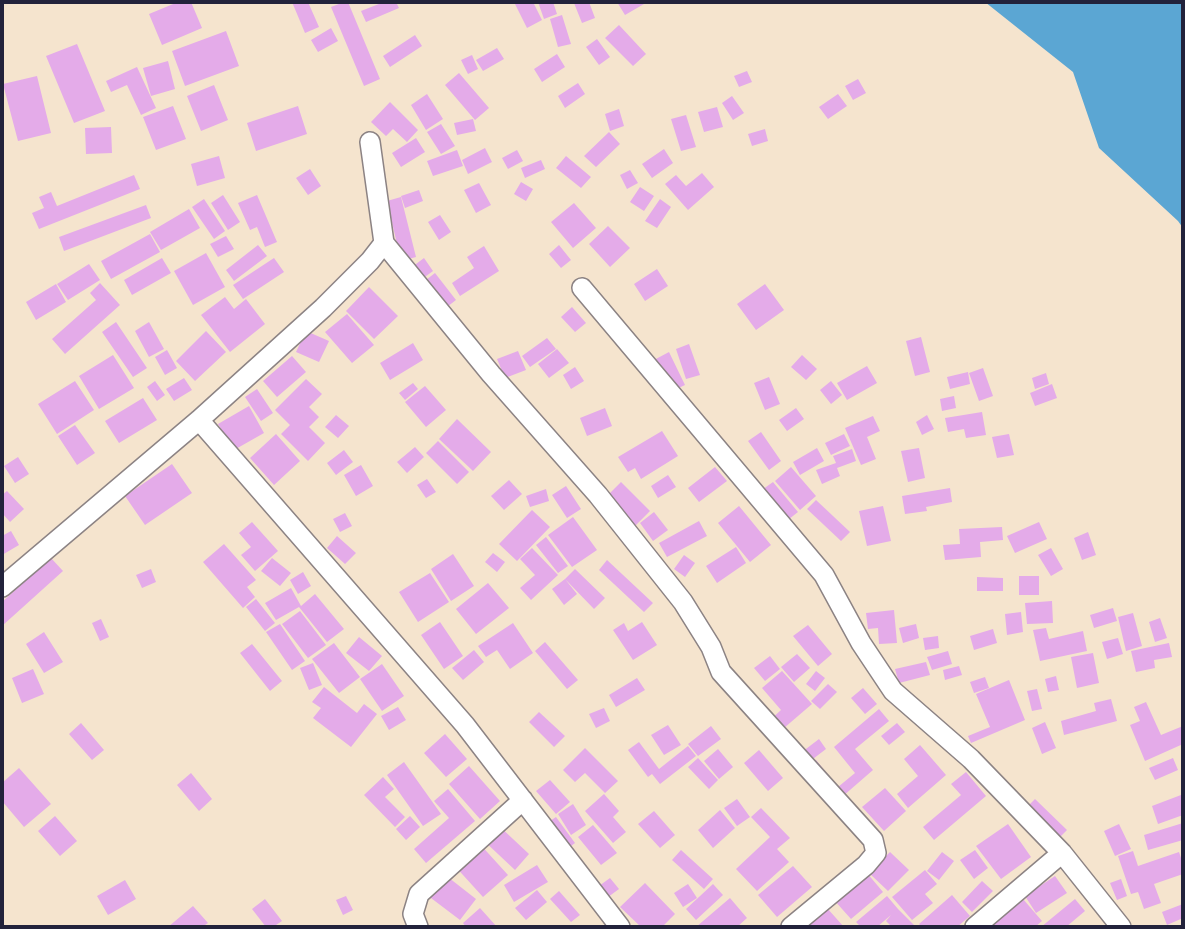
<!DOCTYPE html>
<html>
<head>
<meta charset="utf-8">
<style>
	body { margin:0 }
	#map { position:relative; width:1185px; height:929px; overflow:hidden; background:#f5e4ce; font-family:"Architects Daughter",sans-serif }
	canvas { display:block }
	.frame { position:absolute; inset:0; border:4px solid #22223b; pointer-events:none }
</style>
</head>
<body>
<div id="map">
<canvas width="1185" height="929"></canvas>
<div class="frame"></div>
</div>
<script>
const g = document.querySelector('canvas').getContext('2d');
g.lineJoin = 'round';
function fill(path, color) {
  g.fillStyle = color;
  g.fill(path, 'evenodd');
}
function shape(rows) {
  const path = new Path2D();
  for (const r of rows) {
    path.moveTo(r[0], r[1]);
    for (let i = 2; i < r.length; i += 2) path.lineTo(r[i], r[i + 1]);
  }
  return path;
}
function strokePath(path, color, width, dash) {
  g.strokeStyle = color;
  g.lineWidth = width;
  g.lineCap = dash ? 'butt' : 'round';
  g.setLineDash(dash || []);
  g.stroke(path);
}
fill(shape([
	[985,2,1183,2,1183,228,1178,221,1099,148,1073,72]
]), '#5ba6d3');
fill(shape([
	[178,2,191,2,202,28,162,45,149,14],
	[292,2,308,2,319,27,305,33],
	[344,2,348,2,380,79,364,86,331,7],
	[384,2,396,2,399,8,366,22,361,11],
	[514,2,533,2,542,20,527,28],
	[538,2,553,2,557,14,544,19],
	[577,2,589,2,595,18,582,23,574,3],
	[617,2,643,2,644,4,625,15],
	[562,15,571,44,558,47,550,19],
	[619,25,646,54,633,66,605,38],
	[331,28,338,41,318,52,311,40],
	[226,31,239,66,185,86,172,51],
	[415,35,422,46,390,67,383,56],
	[597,39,610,57,599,65,586,47],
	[77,44,105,111,74,123,46,56],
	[497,48,504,59,483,71,476,60],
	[557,54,565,67,542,82,534,69],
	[472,55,478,69,468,74,461,60],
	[168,61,175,89,151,96,143,68],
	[137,67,156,108,141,115,127,85,111,92,106,81],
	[747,71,752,82,739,87,734,76],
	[459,73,489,108,475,120,445,85],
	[37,76,51,133,18,141,3,84],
	[858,79,866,93,853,100,845,86],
	[578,83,585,94,565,108,558,96],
	[214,85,228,120,201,131,187,96],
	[427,94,443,119,426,130,411,105],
	[838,94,847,106,828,119,819,107],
	[732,96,744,113,733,120,722,103],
	[390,102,418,130,407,142,393,129,386,136,371,122],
	[173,106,186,139,156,150,143,117],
	[298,106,307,134,256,151,247,123],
	[717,107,723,127,704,132,698,112],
	[619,109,624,126,610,131,605,114],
	[686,115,696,147,681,151,671,119],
	[473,119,476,131,457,135,454,123],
	[441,124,455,146,441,154,427,132],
	[111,127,112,153,86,154,85,128],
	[765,129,768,141,752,146,748,134],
	[609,132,620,144,596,167,584,156],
	[416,138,425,152,401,167,392,153],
	[485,148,492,162,468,174,462,160],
	[664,149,673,163,652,178,642,164],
	[457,150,463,166,433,176,427,161],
	[517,150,523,161,508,169,502,158],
	[219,156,225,178,197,186,191,164],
	[566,156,591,177,581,188,556,168],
	[541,160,545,169,525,178,521,168],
	[310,169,321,186,308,195,296,178],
	[630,170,638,183,627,189,620,175],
	[702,173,714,187,688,210,665,184,676,175,686,186],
	[134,175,140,189,39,229,32,213,44,208,39,197,51,192,57,206],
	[521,182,533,189,526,201,514,194],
	[479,183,491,205,476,213,464,190],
	[640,187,654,196,644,211,630,202],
	[419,190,423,201,405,208,401,196],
	[223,195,240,222,228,230,211,203],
	[257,195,277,242,265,247,257,227,250,230,238,203],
	[401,197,416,257,401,261,387,201],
	[204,199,225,231,214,239,192,207],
	[660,199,671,207,657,228,645,221],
	[574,203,596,228,573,248,551,222],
	[146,205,151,218,64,251,59,237],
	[189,209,200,228,161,250,150,232],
	[440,215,451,232,439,240,428,222],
	[608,226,630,248,610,267,589,244],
	[150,234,160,252,111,279,101,261],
	[226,236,234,249,218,257,210,244],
	[258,245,267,256,234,281,226,270],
	[559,245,571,260,561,268,549,254],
	[484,246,499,271,460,296,452,283,474,268,467,257],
	[206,253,225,287,193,305,174,271],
	[162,258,171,273,132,295,124,280],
	[274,258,284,272,243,299,233,285],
	[424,258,433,271,422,279,412,267],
	[89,264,100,280,68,300,57,284],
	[657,269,668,286,645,301,634,284],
	[435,273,456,300,443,310,422,283],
	[100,283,120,305,65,354,52,339,96,300,90,293],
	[56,284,66,302,36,320,26,302],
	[765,284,784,310,756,330,737,304],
	[369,287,398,316,374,339,346,311],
	[225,297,234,309,246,299,265,324,230,352,201,315],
	[572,307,586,323,575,332,561,317],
	[347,314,374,345,352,363,325,332],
	[116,322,147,368,133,377,102,332],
	[149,322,164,349,149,357,135,331],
	[206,331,226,352,195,381,176,361],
	[306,331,329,341,319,362,296,352],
	[921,337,930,372,915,376,906,341],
	[547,338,556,349,530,367,522,356],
	[413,343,423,360,390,380,380,363],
	[689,344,700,375,686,379,676,349],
	[557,349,569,363,549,378,538,364],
	[167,350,177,368,165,375,155,357],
	[518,351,526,370,505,378,497,359],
	[669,352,685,385,670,392,654,360],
	[113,355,134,388,99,409,79,376],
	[802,355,817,369,806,380,791,367],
	[292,356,306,372,277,397,263,381],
	[867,366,877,383,847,400,837,383],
	[575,367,584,381,571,389,563,375],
	[983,368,993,396,979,401,969,373],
	[968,372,970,384,950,389,947,377],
	[1046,373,1049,384,1035,389,1032,378],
	[769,377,780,404,765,410,754,383],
	[184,378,192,390,174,401,166,389],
	[306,379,322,394,309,407,319,417,309,427,325,443,308,461,281,434,290,425,275,410],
	[75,381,94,410,57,434,38,404],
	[155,381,165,395,157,401,147,387],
	[831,381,842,395,831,404,820,390],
	[413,383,418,389,405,400,399,393],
	[1052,384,1057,398,1035,406,1030,393],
	[425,386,446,410,426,427,405,402],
	[257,389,273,413,261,421,245,397],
	[954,396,956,408,942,411,940,399],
	[143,398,157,420,119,443,105,421],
	[249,406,264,433,234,450,218,424],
	[605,408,612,426,587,436,580,418],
	[796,408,804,419,787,431,779,420],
	[982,412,986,435,966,438,964,429,948,432,945,418],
	[336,415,349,426,338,438,325,427],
	[927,415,934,429,922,435,916,422],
	[873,416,880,431,867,437,876,459,861,465,845,428],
	[457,419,491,452,473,471,439,439],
	[75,425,95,453,77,465,58,436],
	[662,431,678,456,641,479,635,468,628,472,618,457],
	[761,432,781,461,769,470,748,441],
	[276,434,300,461,274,485,250,458],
	[844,434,850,446,831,455,825,443],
	[1009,434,1014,455,997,458,992,437],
	[438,441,469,472,457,484,426,453],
	[415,447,424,457,407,473,397,462],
	[817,448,824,461,800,475,793,462],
	[919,448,925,478,908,482,901,451],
	[852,449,856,461,837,468,840,476,822,484,816,470,836,463,833,456],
	[344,450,353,462,336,475,327,463],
	[18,457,29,474,15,483,4,466],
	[172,464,192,493,145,525,125,496],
	[361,465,373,486,356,496,344,475],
	[715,467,727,481,699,502,688,488],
	[791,467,816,496,800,510,775,481],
	[668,475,676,487,658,498,651,486],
	[427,479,436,492,426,498,417,485],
	[509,480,522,494,504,510,491,496],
	[621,482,650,511,635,526,606,497],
	[773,482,798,512,784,523,759,492],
	[566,486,581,509,567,518,552,495],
	[950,488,952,502,926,507,927,511,905,514,902,496],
	[546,489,549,501,530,507,526,496],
	[7,491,24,509,10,522,2,513,2,495],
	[816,500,850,532,841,541,807,509],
	[739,506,771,545,750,562,718,523],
	[883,506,891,541,867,546,859,511],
	[532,510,550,527,517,561,499,544],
	[654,512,668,530,653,541,640,523],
	[345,513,352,526,340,532,333,519],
	[573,517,597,550,572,567,548,535],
	[699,521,707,536,667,557,659,543],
	[252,522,278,551,255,571,241,555,251,547,239,533],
	[1039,522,1047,539,1015,553,1007,536],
	[1002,527,1003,540,980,542,981,557,945,560,943,545,960,544,959,529],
	[11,531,19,545,2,555,2,536],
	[1088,532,1096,555,1082,560,1074,538],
	[337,536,356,553,345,564,327,548],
	[546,537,568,566,558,573,536,545],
	[224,544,256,580,247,587,255,597,243,608,203,562],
	[736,547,746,563,717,583,706,566],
	[532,548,558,575,531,600,520,588,535,575,520,559],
	[1051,548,1063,569,1051,576,1038,555],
	[493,553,505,562,497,572,485,562],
	[453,554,474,586,451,601,431,569],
	[684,555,695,563,685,577,674,569],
	[51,558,63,571,2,626,2,602],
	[272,558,291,573,280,586,261,571],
	[607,560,653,603,644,612,599,570],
	[151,569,156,582,142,588,136,575],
	[575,569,605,598,594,609,565,579],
	[303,572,311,586,298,594,290,580],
	[430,573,449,602,418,622,399,592],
	[1019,576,1039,576,1039,595,1019,595],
	[977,577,1003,578,1003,591,977,591],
	[565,579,577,594,564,605,552,589],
	[488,583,509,608,476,634,456,609],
	[291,588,301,606,315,594,344,629,327,642,299,607,276,620,265,603],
	[256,599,275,623,265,631,246,607],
	[1052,601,1053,623,1027,624,1025,603],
	[1113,608,1117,621,1094,628,1090,615],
	[894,610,897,643,879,644,878,628,868,629,866,613],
	[300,611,326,645,308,658,282,624],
	[1021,612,1023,632,1007,635,1005,614],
	[1133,613,1142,646,1126,651,1118,617],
	[1160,618,1167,638,1155,642,1149,622],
	[101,619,109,637,100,641,92,623],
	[440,622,463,656,444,669,421,635],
	[642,622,657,645,633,660,613,630,624,623,628,631],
	[513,623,533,653,510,669,497,650,486,657,478,646],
	[280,624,305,661,292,670,266,632],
	[916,624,919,638,903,643,899,628],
	[808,625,832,654,818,666,793,636],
	[1046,628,1049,639,1083,631,1087,651,1040,661,1033,630],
	[993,629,997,643,974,650,970,636],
	[44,632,63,662,44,673,26,644],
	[938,636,939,648,925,650,923,638],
	[359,637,382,656,369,671,346,653],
	[1118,638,1123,654,1107,659,1102,642],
	[545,642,578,680,567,689,535,651],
	[334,643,360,677,339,693,312,659],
	[1169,643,1172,657,1154,660,1155,668,1136,672,1131,651],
	[252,644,282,681,270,691,240,653],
	[474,650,484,662,463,680,452,668],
	[948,651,952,664,932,670,927,657],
	[1093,653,1099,683,1077,688,1071,657],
	[797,654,810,668,794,682,781,667],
	[770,656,780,669,765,681,754,668],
	[926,662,930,675,899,683,895,669],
	[313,663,322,685,309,690,300,668],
	[382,664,404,696,382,711,360,679],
	[959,666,962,675,945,680,943,670],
	[33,669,44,694,22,703,12,678],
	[782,671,812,704,777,734,767,723,781,710,762,688],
	[816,671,825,678,815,691,806,684],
	[1056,676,1059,690,1048,692,1045,679],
	[985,677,989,688,974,693,970,682],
	[637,678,645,690,616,707,609,695],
	[1009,680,1025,720,971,743,968,736,990,727,976,694],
	[828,684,837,692,820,709,811,701],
	[324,687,357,713,364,704,377,714,351,747,313,718,321,708,312,702],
	[863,688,877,704,865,714,851,698],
	[1037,689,1042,709,1032,711,1027,691],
	[1111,699,1117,721,1064,735,1061,721,1096,711,1094,703],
	[1146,702,1161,735,1183,726,1183,744,1145,761,1130,725,1140,721,1134,707],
	[398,707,406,720,389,730,381,716],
	[604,708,610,721,596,728,589,714],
	[879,709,889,721,855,749,873,770,835,803,806,769,816,760,838,787,855,773,834,747],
	[539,712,565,736,554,747,529,722],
	[1045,722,1056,748,1042,754,1032,728],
	[81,723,104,750,92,760,69,734],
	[897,723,905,732,889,745,881,736],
	[668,725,681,745,664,755,651,735],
	[711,726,721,739,698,756,688,744],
	[445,734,467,759,446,777,424,753],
	[819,739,826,749,809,762,802,752],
	[639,742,659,769,688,746,696,756,660,784,652,774,648,777,628,750],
	[920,745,946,775,908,808,897,794,918,776,904,759],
	[585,748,618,781,605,793,585,773,575,782,563,770],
	[718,749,733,767,719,779,704,761],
	[759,750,783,778,768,791,744,763],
	[698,758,718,780,709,789,688,767],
	[1173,758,1178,770,1155,780,1149,768],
	[404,762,441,814,423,826,387,775],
	[469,766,500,801,480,819,449,784],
	[19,768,51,804,24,827,2,801,2,783],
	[966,772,986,796,934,840,923,827,961,795,951,784],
	[191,773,212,799,199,811,177,785],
	[383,777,394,789,385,797,405,817,395,827,364,795],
	[550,780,570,802,556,814,536,791],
	[885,788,906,811,884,831,862,807],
	[448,789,475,821,426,863,414,849,449,818,434,801],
	[604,794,619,811,613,817,626,832,613,843,585,811],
	[1181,795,1183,815,1158,824,1152,806],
	[737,799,750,817,737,826,724,808],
	[1035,799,1067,830,1055,842,1023,811],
	[573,804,586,825,571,835,558,814],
	[761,808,790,838,777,849,789,862,757,891,736,869,770,837,751,817],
	[720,810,735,828,713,848,698,830],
	[654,811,675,835,660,848,638,824],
	[55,816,77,841,60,856,38,831],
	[410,816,420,827,406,840,396,829],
	[556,817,575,843,563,852,544,825],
	[1183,823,1183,840,1148,850,1144,835],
	[497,824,529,854,515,870,482,839],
	[1008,824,1031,857,1001,879,976,846],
	[1119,824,1131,849,1115,856,1104,831],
	[593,825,617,853,601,865,578,837],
	[478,842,508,875,483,897,453,864],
	[681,850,713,879,704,889,672,860],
	[975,850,988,868,974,879,960,860],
	[1133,851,1138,866,1179,852,1183,864,1183,874,1154,884,1161,903,1144,909,1138,892,1131,894,1118,856],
	[890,852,909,870,888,891,869,873],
	[942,852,954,861,939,880,927,871],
	[537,865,548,882,514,902,504,885],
	[793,866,812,887,777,917,758,895],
	[925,870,937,884,925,894,933,903,912,920,892,897],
	[867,873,883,892,851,919,834,900],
	[444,874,476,899,460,920,427,895],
	[1055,876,1067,893,1036,913,1025,896],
	[610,878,619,889,600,903,599,886],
	[1121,879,1127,896,1117,900,1110,883],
	[125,880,136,899,108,915,97,896],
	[982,881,993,891,972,912,962,902],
	[645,883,675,914,662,927,641,927,620,907],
	[688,884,697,898,683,907,674,893],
	[713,884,723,895,696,920,686,909],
	[537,890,547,902,526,920,515,908],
	[559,891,580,915,571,922,550,899],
	[952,895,970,916,957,927,922,927,919,924],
	[346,896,353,910,343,915,336,900],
	[887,896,898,909,916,927,892,927,886,921,891,915,877,927,861,927,856,922],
	[730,898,747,918,737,927,696,927],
	[265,899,282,921,273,927,266,927,252,909],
	[1023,899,1042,921,1035,927,991,927],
	[1075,899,1085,911,1066,927,1041,927],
	[1183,904,1183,918,1167,925,1162,912],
	[193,906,208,923,202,927,168,927],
	[480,908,497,927,466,927,463,923],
	[827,908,844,927,804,927]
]), '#e4abe9');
const minor = shape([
	[384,243,491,374,598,495,683,602,711,647,721,672,873,840,876,853,866,865,791,927],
	[582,288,824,575,861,643,893,691,971,759,1062,853,1121,927],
	[199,420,465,725,620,927],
	[2,587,199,420,323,308,370,261,384,243,370,142],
	[418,927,413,914,419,894,523,800],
	[975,927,1062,853]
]);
strokePath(minor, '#8c8384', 22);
strokePath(minor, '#fff', 19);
</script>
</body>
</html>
